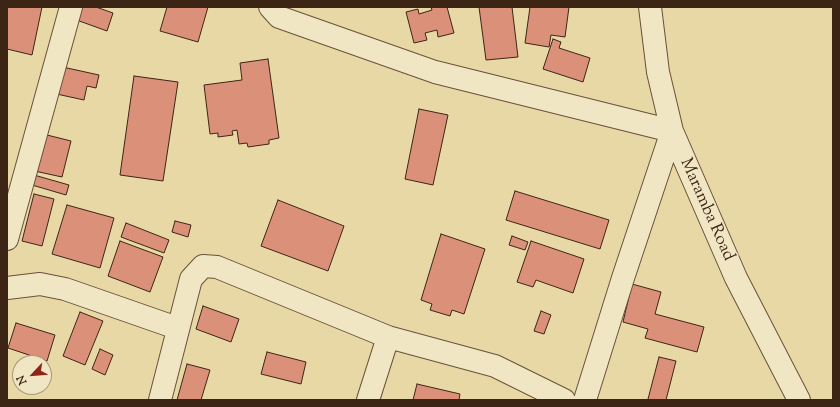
<!DOCTYPE html>
<html>
<head>
<meta charset="utf-8">
<style>
	body { margin:0 }
	#map { position:relative; width:840px; height:407px; overflow:hidden; background:#e8d8a5; font-family:"Sorts Mill Goudy",serif }
	canvas { display:block }
	.frame { position:absolute; inset:0; border:8px solid #3d2516; pointer-events:none }
	.north { position:absolute; left:12px; top:355px; width:40px; height:40px; box-sizing:border-box; background:#f0e6c4; border:1px solid #a8997e; border-radius:50%; rotate:244deg; font-size:11px; font-weight:700; line-height:16px; text-align:center; color:#3d2516 }
	.north::after { content:''; display:block; margin:auto; width:14px; height:18px; background:#8f2418; clip-path:polygon(50% 0,100% 100%,50% 72%,0 100%) }
</style>
</head>
<body>
<div id="map">
<canvas width="840" height="407"></canvas>
<div class="frame"></div>
<div class="north">N</div>
</div>
<script>
const g = document.querySelector('canvas').getContext('2d');
g.lineJoin = 'round';
function fill(path, color) {
  g.fillStyle = color;
  g.fill(path, 'evenodd');
}
function shape(rows) {
  const path = new Path2D();
  for (const r of rows) {
    path.moveTo(r[0], r[1]);
    for (let i = 2; i < r.length; i += 2) path.lineTo(r[i], r[i + 1]);
  }
  return path;
}
function strokePath(path, color, width, dash) {
  g.strokeStyle = color;
  g.lineWidth = width;
  g.lineCap = dash ? 'butt' : 'round';
  g.setLineDash(dash || []);
  g.stroke(path);
}
function write(font, color, halo, rows, align = 'center') {
  g.font = font + ' "Sorts Mill Goudy",serif';
  g.lineWidth = 3;
  g.setLineDash([]);
  g.textBaseline = 'middle';
  g.strokeStyle = halo;
  g.fillStyle = color;
  for (const [text, x, y, turn = 0] of rows) {
    g.save();
    g.translate(x, y);
    g.rotate((+turn || 0) * Math.PI / 180);
    g.textAlign = isNaN(turn) ? turn : align;
    if (halo) g.strokeText(text, 0, 0);
    g.fillText(text, 0, 0);
    g.restore();
  }
}
const building = shape([
	[7,7,42,7,32,55,7,49,7,7],
	[74,7,96,7,113,13,107,31,71,18,74,7],
	[167,7,208,7,198,42,160,31,167,7],
	[431,7,447,7,454,33,438,37,437,30,425,33,427,40,414,43,406,12,418,9,419,14,432,10,431,7],
	[479,7,512,7,518,57,486,60,479,7],
	[530,7,569,7,565,37,551,35,549,47,525,43,530,7],
	[553,39,561,42,559,48,590,58,583,82,543,69,553,39],
	[268,59,279,138,269,140,269,144,248,147,247,143,239,144,237,130,232,131,233,135,218,137,218,133,210,134,204,85,242,80,240,63,268,59],
	[58,66,99,75,96,88,87,86,84,100,52,93,58,66],
	[134,76,178,82,163,181,120,175,134,76],
	[419,109,448,115,433,185,405,179,419,109],
	[43,134,71,141,62,177,30,170,43,134],
	[34,175,69,185,66,195,32,185,34,175],
	[515,191,609,220,600,249,506,220,515,191],
	[34,194,54,199,42,246,22,241,34,194],
	[278,200,344,226,328,271,261,246,278,200],
	[67,205,114,218,100,268,52,254,67,205],
	[175,221,191,225,188,237,172,232,175,221],
	[126,223,169,240,164,253,121,237,126,223],
	[441,234,485,249,464,314,452,310,450,316,430,310,432,304,421,300,441,234],
	[512,236,528,242,525,250,509,245,512,236],
	[120,241,163,257,150,292,108,276,120,241],
	[531,241,584,259,573,293,536,280,533,287,517,282,531,241],
	[632,284,661,292,655,314,704,327,697,352,645,338,648,329,623,322,632,284],
	[203,306,239,319,231,342,196,329,203,306],
	[541,311,551,315,544,334,534,331,541,311],
	[80,312,103,321,85,365,63,356,80,312],
	[16,323,55,335,47,361,8,348,16,323],
	[100,349,113,355,105,375,92,369,100,349],
	[267,352,306,362,301,384,261,374,267,352],
	[659,357,676,361,666,400,650,400,648,399,659,357],
	[187,364,210,370,201,400,177,400,187,364],
	[417,384,460,394,459,400,413,400,417,384]
]);
fill(building, '#db907a');
strokePath(building, '#3d2516', 1);
const street = shape([
	[270,7,279,17,435,72,672,131,623,278,585,400],
	[650,7,658,72,672,131,736,278,799,400],
	[7,239,71,7],
	[7,288,40,284,65,289,177,328],
	[160,400,191,279,203,266,217,267,388,337,495,366,564,400],
	[368,400,388,337]
]);
strokePath(street, '#68523a', 24);
strokePath(street, '#f0e6c4', 22);
write('17px', '#3d2516', '#f0e6c4', [
	["Maramba Road",706,210,66]
]);
</script>
</body>
</html>
